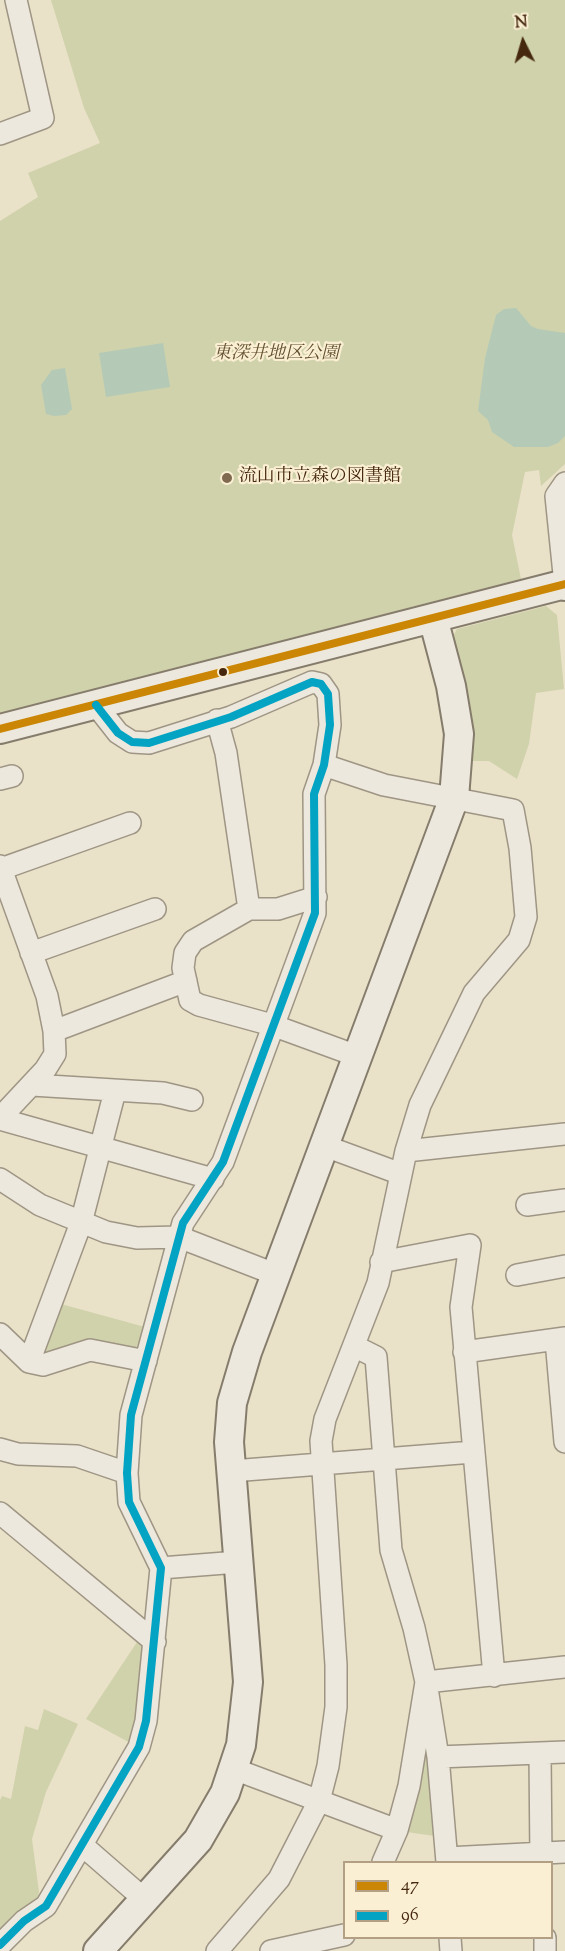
<!DOCTYPE html>
<html>
<head>
<meta charset="utf-8">
<style>
	body { margin:0 }
	#map { position:relative; width:565px; height:1951px; overflow:hidden; background:#eae1c9; font-family:"Sorts Mill Goudy",serif }
	canvas { display:block }
	.legend { position:absolute; left:343px; top:1861px; width:210px; height:78px; box-sizing:border-box; background:#faefd3; border:2px solid #b29f84; margin:0; padding:8px 10px; list-style:none; font-size:18px; color:#45280e }
	.legend li { display:flex; align-items:center; gap:12px; height:30px }
	.legend b { width:30px; border:2px solid #b29f84 }
	.north { position:absolute; left:493px; top:12px; width:60px; height:60px; -webkit-text-stroke:4px #faefd3; paint-order:stroke; rotate:355deg; font-size:16px; font-weight:700; line-height:24px; text-align:center; color:#45280e }
	.north::after { content:''; display:block; margin:auto; width:21px; height:27px; background:#45280e; clip-path:polygon(50% 0,100% 100%,50% 72%,0 100%) }
</style>
</head>
<body>
<div id="map">
<canvas width="565" height="1951"></canvas>
<ul class="legend">
<li><b style="height:8px;background:#ca8604"></b>47</li>
<li><b style="height:8px;background:#03a3c4"></b>96</li>
</ul>
<div class="north">N</div>
</div>
<script>
const g = document.querySelector('canvas').getContext('2d');
g.lineJoin = 'round';
function fill(path, color) {
  g.fillStyle = color;
  g.fill(path, 'evenodd');
}
function shape(rows) {
  const path = new Path2D();
  for (const r of rows) {
    path.moveTo(r[0], r[1]);
    for (let i = 2; i < r.length; i += 2) path.lineTo(r[i], r[i + 1]);
  }
  return path;
}
function strokePath(path, color, width, dash) {
  g.strokeStyle = color;
  g.lineWidth = width;
  g.lineCap = dash ? 'butt' : 'round';
  g.setLineDash(dash || []);
  g.stroke(path);
}
function write(font, color, halo, rows, align = 'center') {
  g.font = font + ' "Sorts Mill Goudy","Noto Serif JP",serif';
  g.lineWidth = 4.5;
  g.setLineDash([]);
  g.textBaseline = 'middle';
  g.strokeStyle = halo;
  g.fillStyle = color;
  for (const [text, x, y, turn = 0] of rows) {
    g.save();
    g.translate(x, y);
    g.rotate((+turn || 0) * Math.PI / 180);
    g.textAlign = isNaN(turn) ? turn : align;
    if (halo) g.strokeText(text, 0, 0);
    g.fillText(text, 0, 0);
    g.restore();
  }
}
fill(shape([
	[51,0,565,0,565,464,541,486,539,470,525,472,512,535,521,579,0,713,0,221,38,197,28,173,100,143,84,108],
	[546,606,557,615,564,689,536,693,529,744,517,779,489,761,471,761,472,742,451,640,457,629],
	[61,1304,145,1327,133,1355,39,1357],
	[139,1639,146,1646,141,1706,132,1744,86,1719],
	[44,1709,78,1724,46,1792,32,1839,39,1892,37,1905,0,1937,0,1800,2,1796,11,1799,25,1726,38,1730],
	[418,1749,433,1750,441,1837,400,1831]
]), '#d0d2ab');
fill(shape([
	[516,308,531,326,538,329,565,333,565,436,558,443,548,447,514,447,492,432,488,420,478,411,485,358,496,315,504,309],
	[163,343,170,387,106,397,99,353],
	[65,368,72,409,66,415,54,416,46,414,41,385,52,370]
]), '#b4cab7');
const street = shape([
	[0,134,43,118,16,0],
	[565,584,556,496,565,483],
	[217,720,226,753,249,909],
	[0,779,12,776],
	[0,866,47,996,54,1031,55,1054,45,1070,0,1118],
	[1,869,130,823],
	[316,897,278,909,249,909,193,941,185,953,183,968,190,1000,199,1005,272,1025,357,1056],
	[31,953,155,909],
	[54,1031,186,981],
	[32,1085,163,1093,192,1100],
	[0,1119,213,1179],
	[325,1146,401,1174],
	[406,1151,565,1134],
	[0,1179,40,1205,106,1232,137,1238,179,1237,277,1275],
	[527,1205,565,1200],
	[381,1262,470,1245,461,1307,494,1676],
	[517,1275,565,1266],
	[0,1334,29,1362,43,1365,90,1350,146,1361],
	[556,1340,565,1442],
	[354,1346,376,1357,391,1550,414,1628,426,1682,409,1786,397,1830,383,1862],
	[464,1352,565,1338],
	[29,1362,81,1223,115,1091],
	[0,1449,18,1454,77,1456,127,1473],
	[232,1471,473,1452],
	[0,1513,155,1642],
	[161,1568,238,1562],
	[540,1753,541,1862],
	[438,1757,565,1752],
	[234,1769,397,1830],
	[82,1845,144,1899],
	[447,1858,565,1852],
	[447,1862,438,1757,426,1682,565,1667],
	[450,1938,451,1951],
	[545,1938,545,1951],
	[0,1945,24,1921,46,1906,139,1747,146,1721,161,1568,129,1502,127,1473,131,1415,183,1223,223,1162,315,913,314,794,324,765,330,725,328,694,321,684,312,682,231,717,149,743,132,742,118,733,96,705],
	[217,1951,279,1879,319,1801,328,1766,336,1707,336,1665,321,1441,325,1419,378,1283,406,1151,420,1105,474,993,519,940,526,917,520,848,513,810,384,785,324,765],
	[271,1951,344,1935]
]);
const secondary = shape([
	[0,729,565,584,565,586],
	[98,1951,198,1840,225,1793,241,1745,248,1682,229,1442,232,1403,247,1352,454,798,459,734,451,686,433,618]
]);
strokePath(street, '#9e9584', 24);
strokePath(secondary, '#857c6c', 32);
strokePath(street, '#ede8dd', 21);
strokePath(secondary, '#ede8dd', 28);
strokePath(shape([
	[0,729,565,584]
]), '#ca8604', 8);
strokePath(shape([
	[0,1945,24,1921,46,1906,139,1747,146,1721,161,1568,129,1502,127,1473,131,1415,183,1223,223,1162,315,913,314,794,324,765,330,725,328,694,321,684,312,682,231,717,149,743,132,742,118,733,96,705]
]), '#03a3c4', 8);
for (const [x, y, r, color] of [
	[227,478,6,"#7f694f"],
	[223,672,5,"#45280e"]
]) {
  const dot = new Path2D();
  dot.arc(x, y, r, 0, 2 * Math.PI);
  g.fillStyle = color;
  g.fill(dot);
  strokePath(dot, '#faefd3', 2);
}
write('italic 18px', '#62502f', '#faefd3', [
	["東深井地区公園",276,355]
]);
write('18px', '#45280e', '#faefd3', [
	["流山市立森の図書館",239,478]
], 'left');
</script>
</body>
</html>
